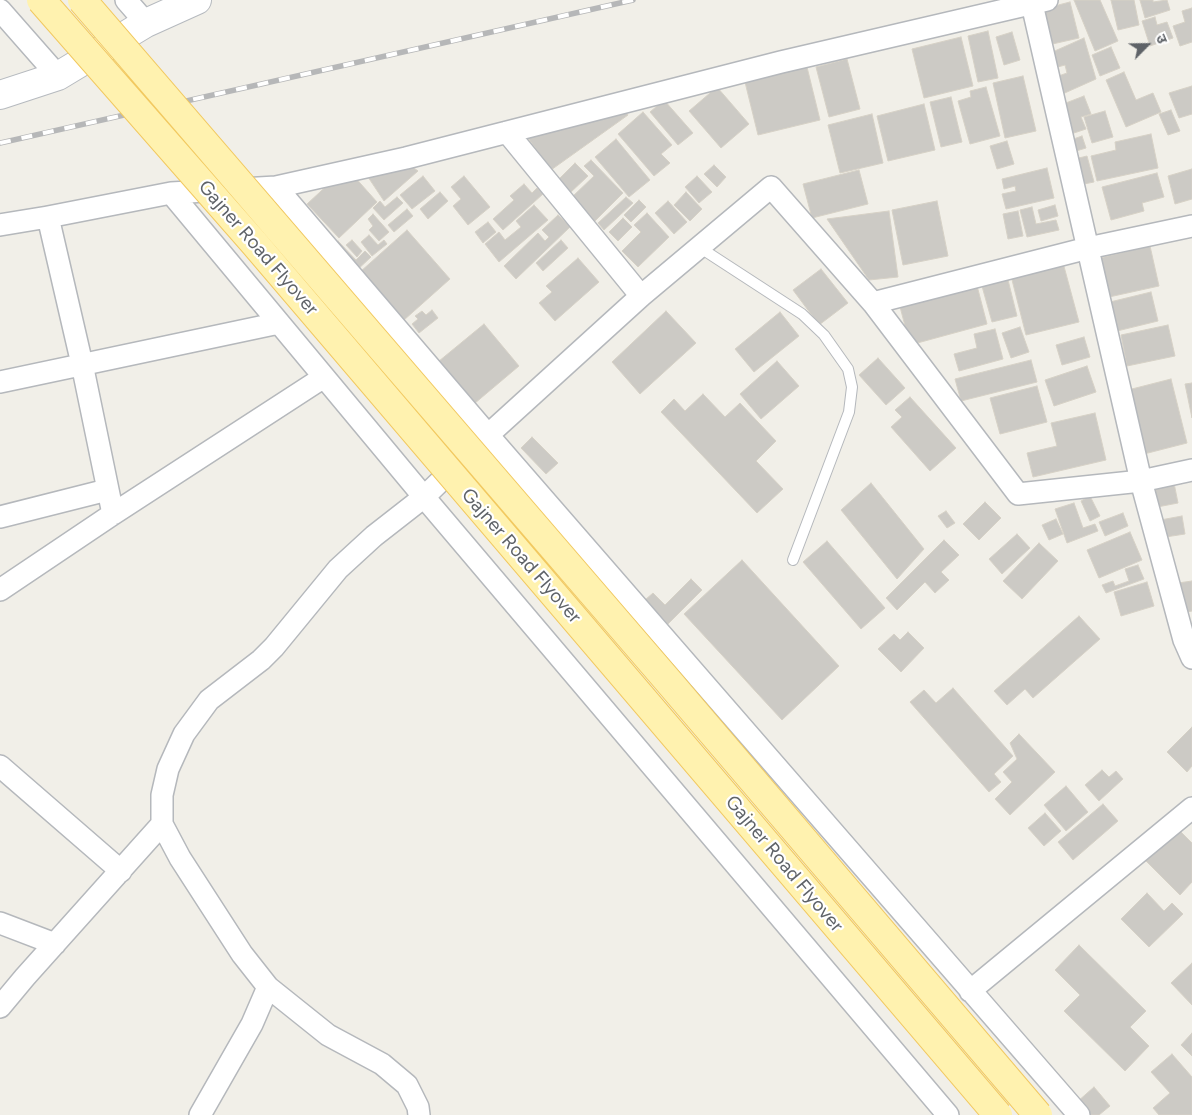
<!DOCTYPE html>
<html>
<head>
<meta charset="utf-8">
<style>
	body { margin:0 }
	#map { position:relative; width:1192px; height:1115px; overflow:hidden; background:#f1efe8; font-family:Figtree,"Noto Sans Devanagari",sans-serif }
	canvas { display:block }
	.north { position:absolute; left:1122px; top:20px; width:50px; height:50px; -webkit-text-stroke:4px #fff; paint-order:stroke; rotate:67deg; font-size:14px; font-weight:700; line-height:20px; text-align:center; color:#5f6368 }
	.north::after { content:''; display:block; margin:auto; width:18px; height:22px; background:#5f6368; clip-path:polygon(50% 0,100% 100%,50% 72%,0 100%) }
</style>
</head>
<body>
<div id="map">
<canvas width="1192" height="1115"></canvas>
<div class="north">उ</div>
</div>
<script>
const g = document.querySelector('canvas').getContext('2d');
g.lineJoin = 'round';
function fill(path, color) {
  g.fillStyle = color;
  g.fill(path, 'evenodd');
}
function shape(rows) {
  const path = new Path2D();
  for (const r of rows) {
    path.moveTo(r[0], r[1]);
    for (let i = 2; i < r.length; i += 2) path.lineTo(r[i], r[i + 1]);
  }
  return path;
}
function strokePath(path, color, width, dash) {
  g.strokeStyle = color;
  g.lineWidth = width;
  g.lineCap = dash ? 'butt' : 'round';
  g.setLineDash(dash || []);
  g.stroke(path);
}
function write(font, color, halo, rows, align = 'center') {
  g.font = font + ' Figtree,sans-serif';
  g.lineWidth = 4.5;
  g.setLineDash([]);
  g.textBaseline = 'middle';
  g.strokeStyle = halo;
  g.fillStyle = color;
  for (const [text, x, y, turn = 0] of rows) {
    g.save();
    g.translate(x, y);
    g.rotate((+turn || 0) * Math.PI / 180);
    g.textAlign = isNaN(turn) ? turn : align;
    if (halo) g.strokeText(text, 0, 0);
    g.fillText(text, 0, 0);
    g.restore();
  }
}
const building = shape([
	[1074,0,1100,0,1118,41,1095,51,1074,0],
	[1111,0,1134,0,1139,25,1118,30,1111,0],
	[1140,0,1153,0,1153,2,1167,0,1170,10,1145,18,1140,0],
	[1070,2,1079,38,1048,45,1039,10,1070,2],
	[1192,8,1192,42,1180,46,1173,26,1185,22,1182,11,1192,8],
	[1155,17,1157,25,1167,22,1173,38,1150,46,1142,21,1155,17],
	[988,31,998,78,978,82,968,36,988,31],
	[1012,32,1020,60,1004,65,996,37,1012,32],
	[961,37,973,86,924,98,912,49,961,37],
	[1084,38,1096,79,1058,96,1053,78,1067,73,1065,65,1054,68,1048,54,1084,38],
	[1111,47,1120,68,1100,76,1092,55,1111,47],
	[847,59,860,109,829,117,816,67,847,59],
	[806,63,820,120,758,135,744,78,806,63],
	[1124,72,1136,100,1153,93,1161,112,1126,127,1106,80,1124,72],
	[1023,76,1036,131,1005,138,993,83,1023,76],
	[1192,86,1192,114,1179,118,1169,93,1192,86],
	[717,87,749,124,721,148,689,111,717,87],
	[986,87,1000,136,970,144,958,101,971,97,970,91,986,87],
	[1084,96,1091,114,1081,117,1086,129,1065,136,1058,106,1084,96],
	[951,97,962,142,941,147,930,102,951,97],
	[664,100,693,133,678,145,650,112,664,100],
	[619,103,628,115,551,170,523,131,619,103],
	[924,104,935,150,888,161,877,116,924,104],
	[1171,110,1180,131,1168,135,1159,114,1171,110],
	[1105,111,1113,137,1092,143,1084,117,1105,111],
	[643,112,672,145,661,154,670,163,654,176,618,134,643,112],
	[872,114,883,163,840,173,828,125,872,114],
	[1151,134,1158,168,1097,181,1091,156,1116,150,1115,142,1151,134],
	[1082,136,1086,148,1076,151,1079,158,1087,156,1094,182,1079,185,1068,141,1082,136],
	[616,139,650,180,629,197,595,157,616,139],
	[1007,141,1014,164,997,169,990,146,1007,141],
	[591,160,623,193,595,221,572,197,594,176,584,166,591,160],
	[406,162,418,171,384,201,366,174,406,162],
	[575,163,588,176,570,193,558,180,575,163],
	[714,165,726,177,717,187,704,174,714,165],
	[1047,168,1054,198,1006,209,1002,194,1016,191,1015,186,1004,189,1002,179,1047,168],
	[1192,169,1192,199,1175,204,1168,176,1192,169],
	[859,170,868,204,812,218,803,184,859,170],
	[1157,173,1164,197,1142,203,1144,211,1111,220,1102,187,1157,173],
	[352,174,377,202,339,238,307,204,334,179,352,174],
	[423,176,435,191,412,209,400,195,423,176],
	[464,176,490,207,468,225,453,206,461,199,451,187,464,176],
	[697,176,712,192,699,203,685,187,697,176],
	[524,184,532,193,537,188,543,194,503,230,493,219,514,200,510,196,524,184],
	[440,192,448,201,428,219,420,209,440,192],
	[686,192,702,209,690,221,674,205,686,192],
	[397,197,403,203,384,220,373,208,380,201,385,207,397,197],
	[626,197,633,203,604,230,598,223,626,197],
	[639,200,646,207,631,222,624,215,639,200],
	[668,201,687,222,674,234,655,213,668,201],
	[937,201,948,256,903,265,892,210,937,201],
	[534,205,548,220,499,262,485,244,499,232,505,240,521,227,516,221,534,205],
	[1055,205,1058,216,1041,221,1038,210,1055,205],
	[1032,207,1036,224,1056,220,1059,230,1027,237,1020,210,1032,207],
	[407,209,413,216,394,232,388,225,407,209],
	[889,211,898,277,869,280,827,219,889,211],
	[1018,211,1023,236,1008,239,1003,214,1018,211],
	[647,213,669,237,638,267,622,251,641,232,634,225,647,213],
	[373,214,389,232,379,241,369,230,373,226,368,219,373,214],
	[558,215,570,227,516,279,504,266,538,233,545,241,549,237,542,230,558,215],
	[623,218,632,227,618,241,609,232,623,218],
	[488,222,496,232,483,243,475,232,488,222],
	[407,230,450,279,404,320,360,272,407,230],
	[369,235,378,245,384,240,387,244,372,256,361,242,369,235],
	[352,240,362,251,357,257,346,245,352,240],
	[561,240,568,248,543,271,536,263,561,240],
	[338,241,356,260,365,251,371,257,355,272,332,248,338,241],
	[1150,246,1159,286,1109,297,1100,258,1150,246],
	[578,258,599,282,555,321,539,303,552,292,546,286,578,258],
	[1062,259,1079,322,1026,335,1010,272,1062,259],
	[821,269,848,303,819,325,793,290,821,269],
	[1006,272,1017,316,992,322,980,279,1006,272],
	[975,278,987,324,910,345,898,299,975,278],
	[1151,292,1158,321,1117,331,1110,302,1151,292],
	[432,310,438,318,419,333,412,324,418,319,415,316,422,311,426,315,432,310],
	[666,311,696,343,640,394,612,362,666,311],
	[780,312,799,336,754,372,735,349,780,312],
	[484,324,519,366,468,409,433,366,484,324],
	[1168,325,1175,356,1127,366,1121,335,1168,325],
	[1020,327,1029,352,1011,358,1002,333,1020,327],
	[995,329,1003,359,959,371,954,354,977,348,974,334,995,329],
	[1084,337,1090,357,1062,365,1056,345,1084,337],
	[878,358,905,388,886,405,859,375,878,358],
	[1031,360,1037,382,961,401,955,379,1031,360],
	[777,361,799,386,761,419,740,394,777,361],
	[1087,366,1096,392,1054,406,1045,380,1087,366],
	[1171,379,1187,443,1144,454,1128,390,1171,379],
	[1192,383,1192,418,1185,384,1192,383],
	[1037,386,1047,422,1000,434,990,398,1037,386],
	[703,394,725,417,740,403,776,441,756,461,783,489,757,513,661,412,674,399,685,411,703,394],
	[910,397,956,448,930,471,891,427,902,417,895,410,910,397],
	[1095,413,1106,460,1033,477,1027,453,1057,446,1051,423,1095,413],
	[532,437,558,463,546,474,521,448,532,437],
	[871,483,924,549,897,579,841,510,871,483],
	[1174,483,1178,503,1152,508,1148,488,1174,483],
	[1090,496,1100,516,1090,521,1081,501,1090,496],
	[985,502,1001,518,979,540,963,524,985,502],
	[1074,503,1083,528,1095,524,1098,531,1067,543,1055,509,1074,503],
	[946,511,955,523,947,528,938,516,946,511],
	[1123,513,1128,526,1105,536,1099,522,1123,513],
	[1182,516,1185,534,1159,538,1155,521,1182,516],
	[1056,519,1063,534,1049,540,1042,525,1056,519],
	[1130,532,1142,560,1099,578,1087,550,1130,532],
	[1017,534,1030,548,1002,574,989,559,1017,534],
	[944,540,959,555,941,572,949,580,935,593,925,582,897,610,886,598,944,540],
	[827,541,885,608,861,629,803,562,827,541],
	[1039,543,1058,561,1022,599,1003,581,1039,543],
	[742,560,839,666,782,720,684,614,742,560],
	[1138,565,1144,579,1106,593,1102,585,1113,581,1115,586,1129,581,1125,569,1138,565],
	[691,579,702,590,668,624,645,600,653,593,665,605,691,579],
	[1192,581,1192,611,1183,613,1178,583,1192,581],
	[1147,582,1154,606,1121,616,1114,592,1147,582],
	[1079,616,1100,639,1033,698,1025,689,1007,705,994,691,1079,616],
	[908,632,924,648,901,672,878,649,894,634,900,640,908,632],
	[953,688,1013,756,994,774,1001,782,989,792,910,702,924,690,936,703,953,688],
	[1192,727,1192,766,1187,772,1167,752,1192,727],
	[1019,734,1055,772,1010,815,995,799,1012,782,1003,772,1017,759,1010,743,1019,734],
	[1102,770,1109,777,1116,771,1123,779,1099,801,1085,785,1102,770],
	[1066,786,1088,812,1066,831,1044,805,1066,786],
	[1103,804,1118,821,1073,860,1058,842,1103,804],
	[1045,813,1061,831,1044,846,1028,828,1045,813],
	[1175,826,1192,843,1192,882,1180,895,1143,858,1175,826],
	[1147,893,1164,911,1172,903,1183,914,1149,947,1121,919,1147,893],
	[1079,945,1146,1011,1130,1027,1149,1046,1125,1071,1064,1011,1080,995,1055,970,1079,945],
	[1192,963,1192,1005,1171,983,1192,963],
	[1192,1033,1192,1056,1181,1045,1192,1033],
	[1172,1054,1192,1077,1192,1115,1159,1115,1153,1108,1170,1093,1151,1072,1172,1054],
	[1094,1087,1110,1106,1099,1115,1088,1115,1077,1102,1094,1087]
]);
fill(building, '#cccac5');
strokePath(building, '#d6d1c6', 1);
const lane = shape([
	[699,247,802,314,824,335,848,369,852,387,849,412,793,560]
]);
const street = shape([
	[126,0,146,23],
	[1032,4,1141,481,1184,640,1192,658],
	[0,10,58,76],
	[507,132,641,296],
	[276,187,488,435,1079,1115],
	[171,193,424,497,948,1115],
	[48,217,82,364,113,514],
	[0,225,48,217,171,193,276,187,406,158,781,62,1047,0],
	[873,303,1018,494,1141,481,1192,470],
	[0,382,279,323],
	[0,517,107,490],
	[0,590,113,514,324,377],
	[0,766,121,871],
	[0,923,55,944],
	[970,991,1192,808],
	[0,1007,25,977,162,824],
	[200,1115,252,1024,268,987],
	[419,1115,418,1107,407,1085,382,1064,328,1035,268,987,242,954,180,858,162,824,162,795,168,769,184,734,209,700,261,660,274,647,338,569,374,536,424,497,488,435,641,296,771,187,873,303,1088,248,1192,226]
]);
const secondary = shape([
	[0,95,58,76,146,23,197,0]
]);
strokePath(lane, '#b5b8bc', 12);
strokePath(street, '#b5b8bc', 24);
strokePath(secondary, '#b6babf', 30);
strokePath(lane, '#fff', 10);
strokePath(street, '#fff', 21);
strokePath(secondary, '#fff', 28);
const rail = shape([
	[0,143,633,0]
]);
strokePath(rail, '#b6b7b8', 5.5);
strokePath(rail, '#fff', 4, [11]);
const primaryBridge = shape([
	[41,0,254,243,998,1115],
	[82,0,669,682,1038,1115]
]);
strokePath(primaryBridge, '#f2c960', 30, []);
strokePath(primaryBridge, '#fff2af', 28);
write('19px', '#5f6368', '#fff', [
	["Gajner Road Flyover",258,248,49],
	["Gajner Road Flyover",521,556,49],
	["Gajner Road Flyover",784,864,50]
]);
</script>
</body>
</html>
